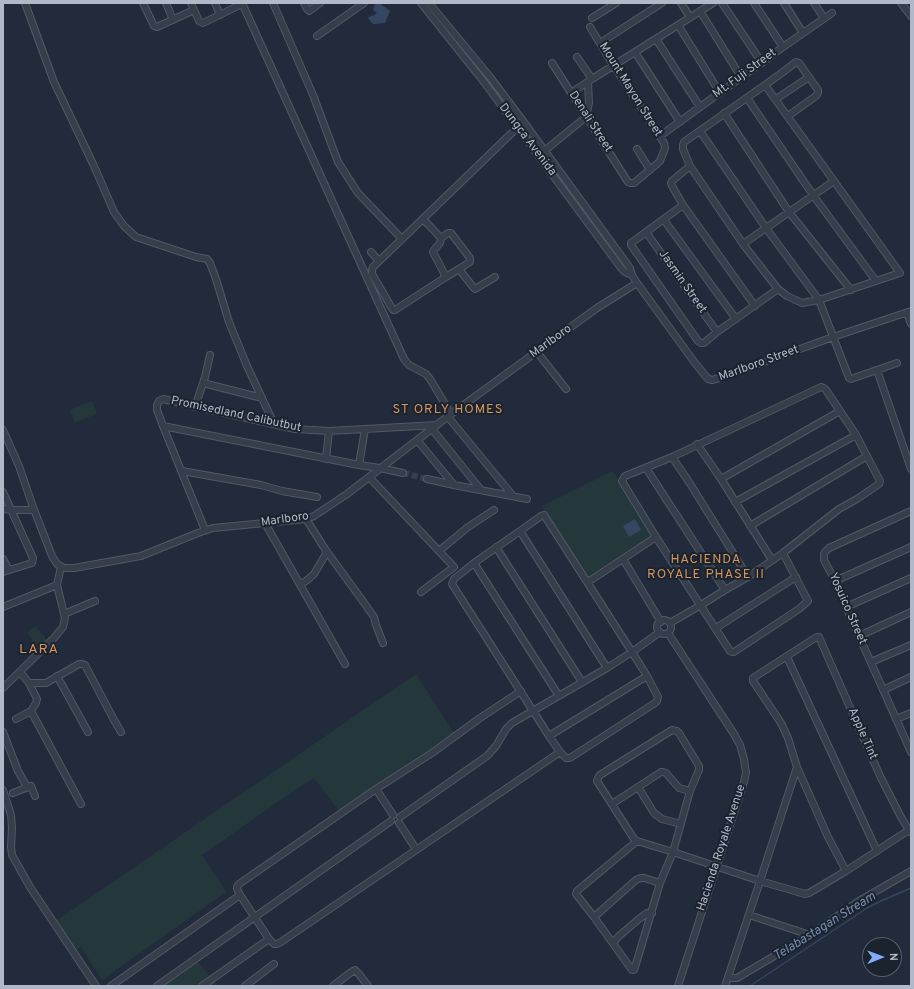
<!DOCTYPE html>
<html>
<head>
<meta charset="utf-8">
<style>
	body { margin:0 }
	#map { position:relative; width:914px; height:989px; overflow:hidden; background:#222b3b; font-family:Overpass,sans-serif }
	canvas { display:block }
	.frame { position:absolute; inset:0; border:4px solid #b1b8c7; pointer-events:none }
	.north { position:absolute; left:862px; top:937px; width:40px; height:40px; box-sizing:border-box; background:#1b232f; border:1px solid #575f6c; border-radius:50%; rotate:89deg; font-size:11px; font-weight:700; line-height:16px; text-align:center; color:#b1b8c7 }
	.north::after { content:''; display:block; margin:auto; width:14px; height:18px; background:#84acf8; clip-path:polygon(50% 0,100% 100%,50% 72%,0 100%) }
</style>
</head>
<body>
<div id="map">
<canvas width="914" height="989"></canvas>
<div class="frame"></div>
<div class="north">N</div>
</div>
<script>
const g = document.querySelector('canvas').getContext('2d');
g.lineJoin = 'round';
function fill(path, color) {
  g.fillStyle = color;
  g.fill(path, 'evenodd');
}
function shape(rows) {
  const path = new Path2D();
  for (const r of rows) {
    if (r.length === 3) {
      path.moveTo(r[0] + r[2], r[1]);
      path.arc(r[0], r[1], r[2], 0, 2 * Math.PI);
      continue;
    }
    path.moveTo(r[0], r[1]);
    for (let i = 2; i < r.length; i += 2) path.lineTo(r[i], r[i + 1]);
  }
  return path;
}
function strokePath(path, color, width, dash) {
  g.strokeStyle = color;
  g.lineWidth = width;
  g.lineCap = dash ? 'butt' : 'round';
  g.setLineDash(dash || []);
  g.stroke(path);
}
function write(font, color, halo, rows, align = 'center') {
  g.font = font + ' Overpass,sans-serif';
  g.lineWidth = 4;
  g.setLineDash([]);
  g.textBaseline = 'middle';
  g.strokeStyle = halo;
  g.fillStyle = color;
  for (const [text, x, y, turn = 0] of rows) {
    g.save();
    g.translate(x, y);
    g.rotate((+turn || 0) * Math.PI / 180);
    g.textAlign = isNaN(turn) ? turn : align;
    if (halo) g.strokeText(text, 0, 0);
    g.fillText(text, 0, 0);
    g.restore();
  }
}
fill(shape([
	[92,401,97,414,75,422,70,410],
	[613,471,655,539,588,582,542,506],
	[35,626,48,641,40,648,27,633],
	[416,674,454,733,339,811,314,778,279,801,202,855,226,892,102,980,81,947,75,951,56,921],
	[198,962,218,986,162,986]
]), '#24383c');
fill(shape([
	[377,3,379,3,390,11,385,23,373,24,368,18,372,15,373,16,377,13,373,10,375,4],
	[635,519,641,530,629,537,623,526]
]), '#354662');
strokePath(shape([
	[750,986,867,908,881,901,911,888]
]), '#354662', 1.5);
strokePath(shape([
	[403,473,427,479]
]), '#374050', 6, [6, 3]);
const minor = shape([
	[25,3,54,82,94,166,114,212,124,226,136,237,196,257,207,259,210,263,216,279,229,322,247,366,274,424],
	[143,3,154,26,157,27,194,10],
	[166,3,173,20],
	[191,3,199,21,203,23,242,4],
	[215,3,220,15],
	[242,3,399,348,404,359,409,365,426,374,430,379,451,414],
	[273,3,313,95,338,162,358,193,402,239],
	[304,3,307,9,309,11,320,3],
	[421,3,484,82,621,268,625,272,632,275],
	[429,3,490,77,523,121,630,268,632,275,637,283,695,363,708,379,712,380,720,378,833,337,911,311],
	[681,3,690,17],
	[722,3,762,63],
	[754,3,783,47],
	[784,3,803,33],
	[814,3,824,18],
	[901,3,911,16],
	[700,11,741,77],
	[592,18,616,3],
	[678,25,720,93],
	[317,36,364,3],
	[656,39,700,107],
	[600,43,662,3],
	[635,52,680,122],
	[577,57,592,79],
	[552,63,628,182,630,183,634,183,658,163,660,161,664,151,665,148,664,143,610,60,590,27],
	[765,85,900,273,819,300,802,303,787,296,778,289,743,244,690,166,683,149,683,145,684,142,765,85,783,72,796,62,799,63,818,90,818,93,816,96,788,116],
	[571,93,592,79,713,3],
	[747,98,813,195,876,281],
	[776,99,809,77],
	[724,113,789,212,851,290],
	[700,131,766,228,819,300,849,378,851,379,897,363],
	[660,136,783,47,832,13],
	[637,149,650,170],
	[543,152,586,117,589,103,588,82],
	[690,166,672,181,671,183,672,186,683,205,755,306],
	[683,205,631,243,631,245,698,341,701,343,704,343,717,332,778,289],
	[423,219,441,238,440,243,434,250,433,252,446,277,459,269,473,287,475,289,495,277],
	[664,220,736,319],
	[646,232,717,332],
	[441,238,448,233,451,233,470,258,470,262,459,269],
	[743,244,834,181],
	[371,252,379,261],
	[446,277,395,310,393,310,372,274,372,270,373,267,520,125],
	[907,313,911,324],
	[537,352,566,389],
	[877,370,911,469],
	[203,383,262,398],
	[821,387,824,388,826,390,856,435,880,481,879,484,857,499,839,509,783,553,808,601,799,609,734,652,732,652,730,651,656,537,622,481,625,476,672,457,821,387],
	[195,407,205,377,210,355],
	[448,417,513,496],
	[163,426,359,465,380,468,403,473],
	[432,429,481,490],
	[3,430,19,466,33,507,52,556,57,564,64,568,74,568,141,556,198,533,213,528,306,519,314,516,347,494,451,414,597,308,637,283],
	[417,440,454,485],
	[697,444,721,479,772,560],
	[672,457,689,482,748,577],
	[326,459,329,431],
	[359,465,365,429],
	[646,468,725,590],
	[182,471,261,485,282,491,317,497],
	[369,477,454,567,421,592],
	[427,479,454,485,527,499],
	[721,479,840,411],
	[3,492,33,558,32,563,3,572],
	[735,502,856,435],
	[3,509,11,510,34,510],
	[911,511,829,548,826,551,824,554,824,560,835,581,846,607,911,752],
	[544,515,632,652,647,676,658,697,657,701,655,703,570,758,566,758,560,752,549,736,452,584,454,579,474,563,520,531,541,516,544,515],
	[306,519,325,549,362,600,374,617,376,625,383,643],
	[265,523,345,664],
	[750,526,867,456],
	[205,530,163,426,157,410,157,405,159,401,163,399,295,429,329,431,437,425],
	[520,531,607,668],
	[496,547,582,682],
	[439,551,468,527,494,510],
	[3,559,9,570],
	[623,559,661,622],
	[474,563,559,696],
	[835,581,911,547],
	[588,582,656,537],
	[300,584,306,581,314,574,327,552],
	[3,607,57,585],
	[846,607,911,578],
	[64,614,95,601],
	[664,627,7],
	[670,623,701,605,725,590,748,577,783,553],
	[716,628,796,577],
	[668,633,734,734,740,745,744,759,746,773,744,782,678,986],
	[859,636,911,612],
	[787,657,877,851],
	[871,662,911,645],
	[20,672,29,683,37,699,36,703,31,711,81,804],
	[57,676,88,732],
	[29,683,46,683,79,664,82,664,85,665,114,720,121,732],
	[3,688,54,638,63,627,65,618,64,614,57,585,61,567],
	[883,690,911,677],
	[16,719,31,711],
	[896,719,911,713],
	[3,732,18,771,27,787],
	[549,736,647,676],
	[797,767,828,837,846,871],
	[638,787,654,813,662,819,681,824],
	[376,789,393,815],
	[3,790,11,815,12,827,11,847,12,855,30,887,96,986],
	[13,793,31,786,35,796],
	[612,804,661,772,663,772,666,773,679,788,690,791],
	[400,817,487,756,496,746,506,729,512,723,607,668,632,652,660,632],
	[399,823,416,849],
	[637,841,577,891,576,894,594,917,632,970,634,970,636,964,660,883,673,852,690,791,699,770,699,766,679,733,677,731,672,730,600,775,598,778,597,781,634,839,637,841,673,852,760,881,805,894,809,893,846,871,909,830],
	[240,895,269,939],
	[749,915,810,935],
	[594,917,636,880,641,878,644,878,660,883],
	[613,943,619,936,639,919,647,913,652,913],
	[728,977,733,978,737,978,810,935,859,901,911,871],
	[111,986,240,895,237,889,237,887,239,884,376,789,432,753,480,718,521,691],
	[157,986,391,821],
	[202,986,269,939,274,944,277,944,281,942,560,752],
	[245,986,274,964],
	[333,986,350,973,355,970,359,974,368,986],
	[725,986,760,881,797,767,788,738,781,723,753,681,753,678,815,638,817,637,819,637,881,778,901,817,910,832]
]);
strokePath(minor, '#515866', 8);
strokePath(minor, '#363e4b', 6);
write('12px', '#b1b8c7', '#1b232f', [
	["Mt. Fuji Street",745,74,-36],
	["Mount Mayon Street",630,90,58],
	["Denali Street",590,122,57],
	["Dungca Avenida",527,140,53],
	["Jasmin Street",682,282,55],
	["Marlboro",551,342,-36],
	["Marlboro Street",759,364,-20],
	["Promisedland Calibutbut",236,415,12],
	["Marlboro",285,520,-8],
	["Yosuico Street",847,609,66],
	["Apple Tint",862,734,66],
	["Hacienda Royale Avenue",722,848,-72]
]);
g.letterSpacing = '1px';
write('13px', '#d4965e', '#1b232f', [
	["ST ORLY HOMES",448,410],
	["HACIENDA",706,560],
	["ROYALE PHASE II",706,575]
]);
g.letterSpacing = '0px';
write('italic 13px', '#788eaf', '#1b232f', [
	["Telabastagan Stream",825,927,-32]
]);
g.letterSpacing = '1px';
write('14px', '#d4965e', '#1b232f', [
	["LARA",39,650]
]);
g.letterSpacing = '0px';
</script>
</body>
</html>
